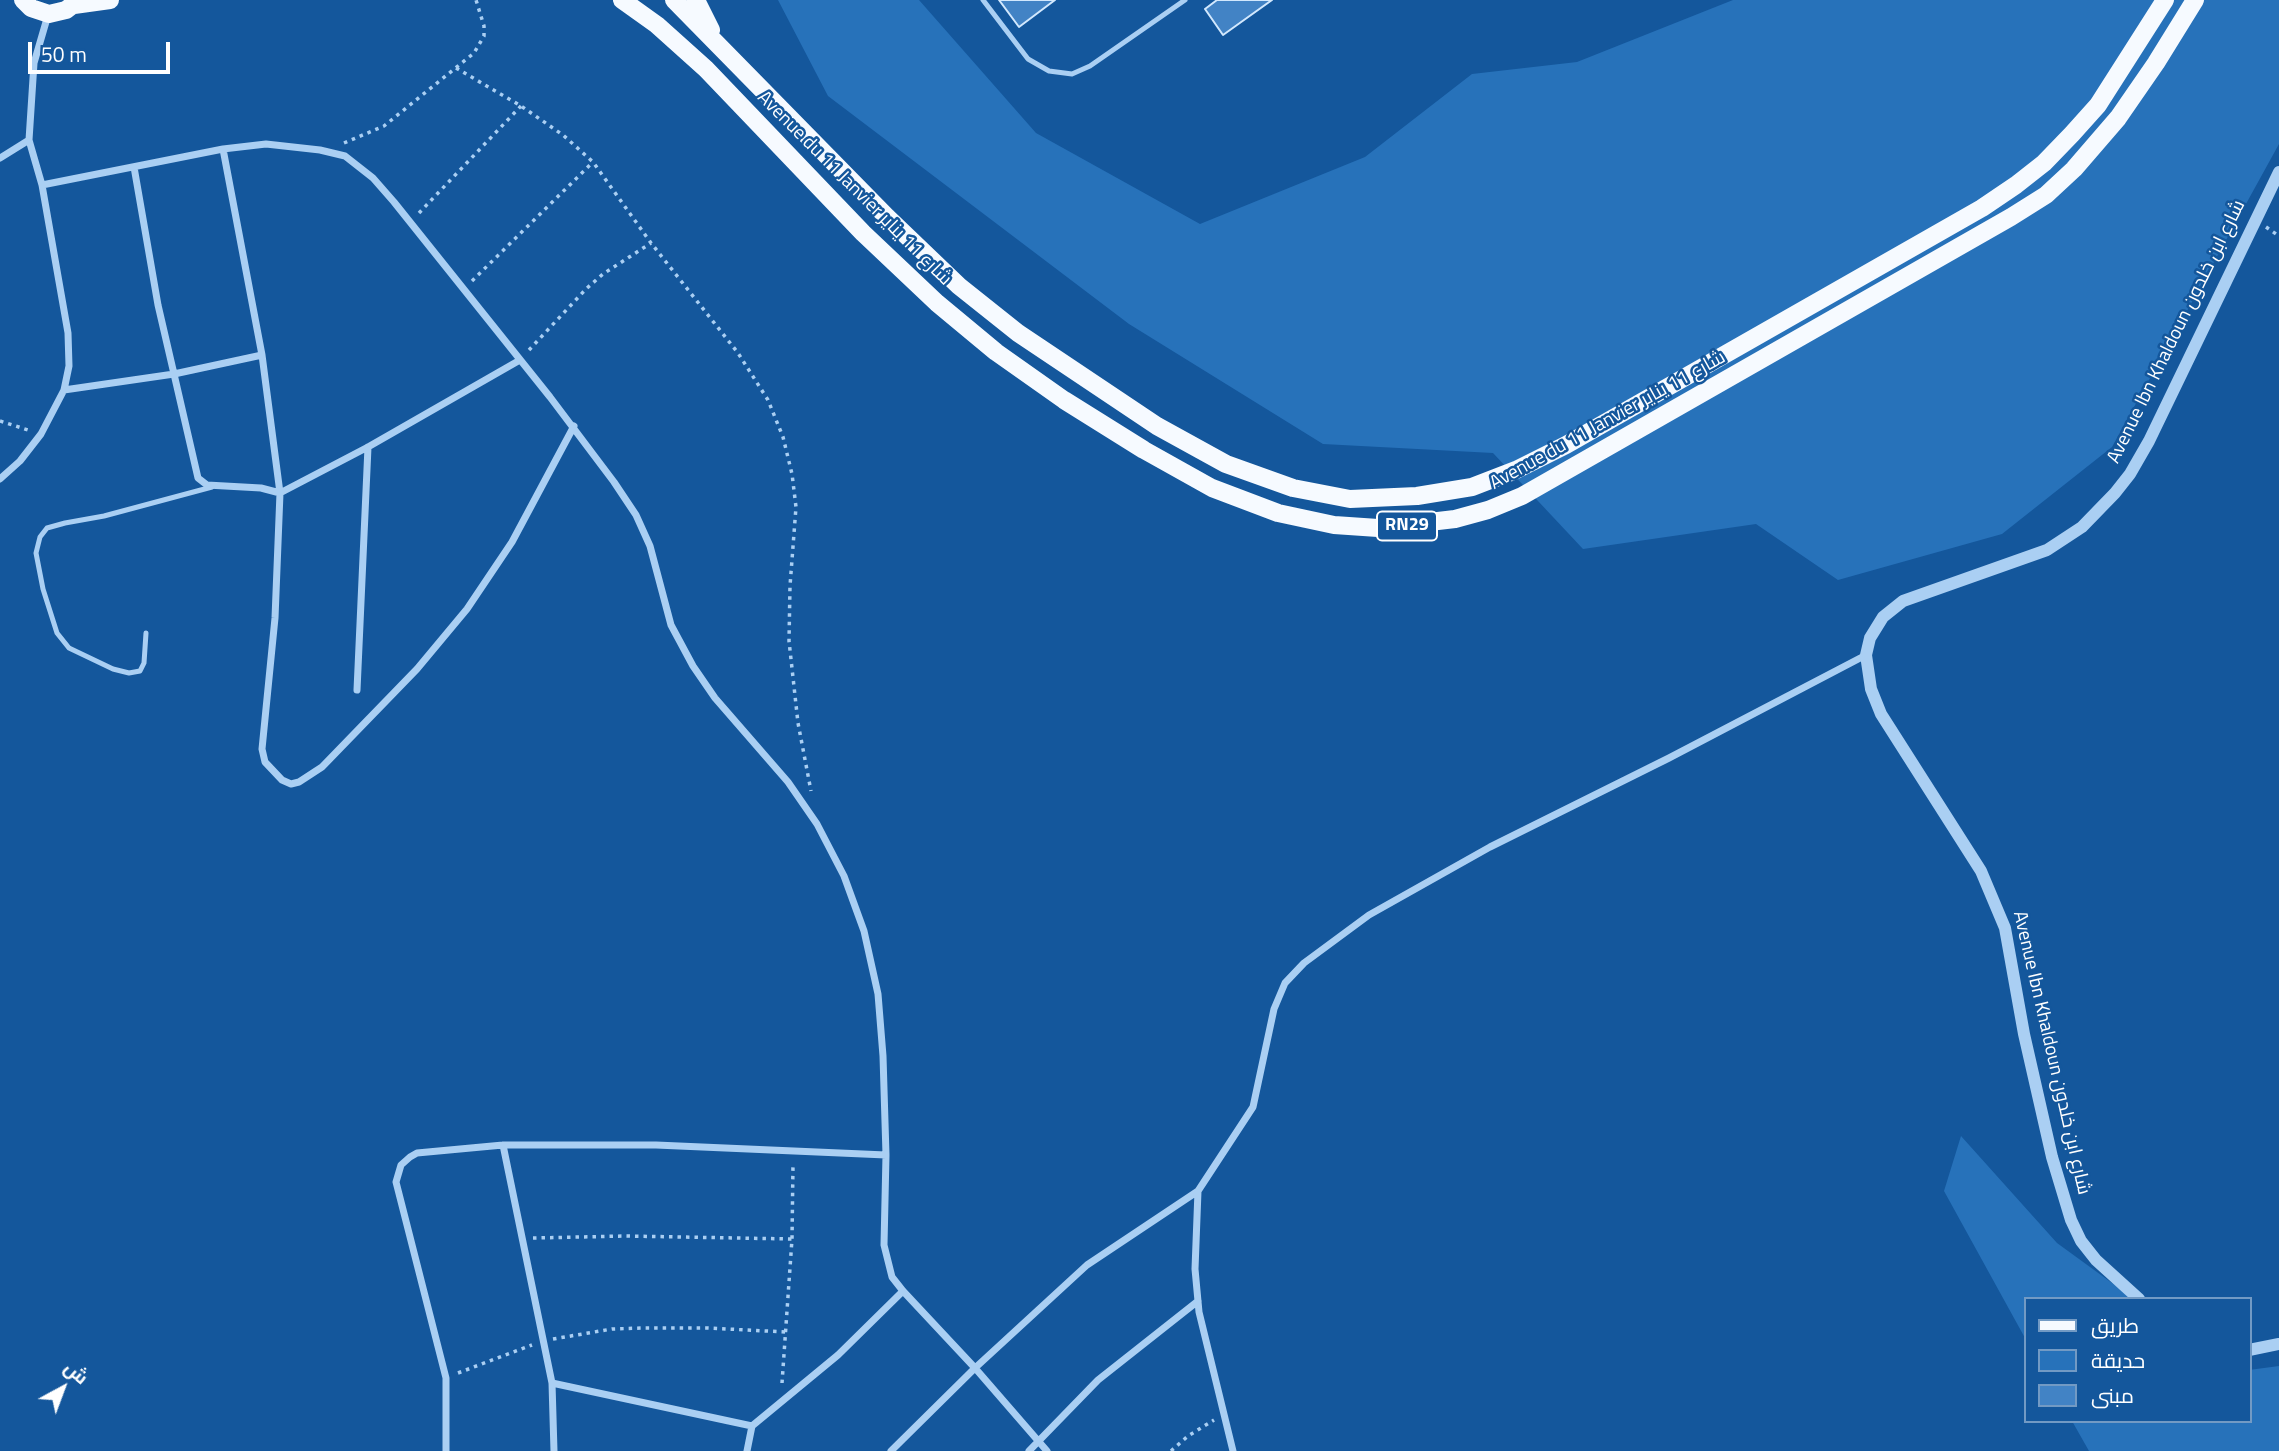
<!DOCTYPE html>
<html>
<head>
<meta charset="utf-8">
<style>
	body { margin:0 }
	#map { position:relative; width:2279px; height:1451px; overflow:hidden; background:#14579c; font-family:"Titillium Web",Cairo,sans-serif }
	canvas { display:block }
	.legend { position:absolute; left:2024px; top:1297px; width:228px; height:126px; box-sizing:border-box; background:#14579c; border:2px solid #729ac4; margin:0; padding:9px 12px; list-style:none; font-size:21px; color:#fff }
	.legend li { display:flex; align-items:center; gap:14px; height:35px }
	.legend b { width:35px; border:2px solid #729ac4 }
	.north { position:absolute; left:28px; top:1353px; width:70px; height:70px; -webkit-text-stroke:5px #14579c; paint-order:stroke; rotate:41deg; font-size:19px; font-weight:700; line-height:28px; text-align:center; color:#fff }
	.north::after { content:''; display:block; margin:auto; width:24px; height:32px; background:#fff; clip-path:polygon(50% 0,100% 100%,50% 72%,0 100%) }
	.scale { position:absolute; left:28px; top:42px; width:142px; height:32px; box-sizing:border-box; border:4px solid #fff; border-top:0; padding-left:9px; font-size:21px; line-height:24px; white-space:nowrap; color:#fff; -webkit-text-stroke:5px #14579c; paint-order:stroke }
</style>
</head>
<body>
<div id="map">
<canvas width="2279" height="1451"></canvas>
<ul class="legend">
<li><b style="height:9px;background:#f6faff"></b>طريق</li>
<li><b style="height:19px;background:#2772ba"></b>حديقة</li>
<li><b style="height:19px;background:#4283c5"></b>مبنى</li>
</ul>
<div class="north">ش</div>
<div class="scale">50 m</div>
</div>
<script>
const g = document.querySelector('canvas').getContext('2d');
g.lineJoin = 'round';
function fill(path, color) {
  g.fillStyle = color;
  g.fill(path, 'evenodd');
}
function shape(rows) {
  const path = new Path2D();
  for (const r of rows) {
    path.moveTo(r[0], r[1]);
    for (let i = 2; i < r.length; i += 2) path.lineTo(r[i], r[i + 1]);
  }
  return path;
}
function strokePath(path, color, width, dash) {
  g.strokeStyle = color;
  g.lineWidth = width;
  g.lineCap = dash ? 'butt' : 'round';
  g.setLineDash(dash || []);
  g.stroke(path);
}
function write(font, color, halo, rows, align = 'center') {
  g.font = font + ' "Titillium Web",Cairo,sans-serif';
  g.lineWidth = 5;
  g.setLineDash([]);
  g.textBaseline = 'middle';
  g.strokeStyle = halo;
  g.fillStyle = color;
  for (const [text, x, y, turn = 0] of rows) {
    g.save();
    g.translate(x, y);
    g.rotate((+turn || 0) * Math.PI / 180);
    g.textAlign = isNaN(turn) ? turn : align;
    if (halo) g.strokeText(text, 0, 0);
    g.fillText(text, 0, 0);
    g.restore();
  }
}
fill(shape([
	[778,0,919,0,1036,133,1200,224,1365,157,1472,74,1577,62,1733,0,2279,0,2279,144,2112,447,2002,534,1838,580,1756,524,1583,549,1493,453,1323,444,1129,324,828,96],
	[1961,1136,2057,1243,2134,1299,2025,1299,2025,1338,1944,1191],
	[2279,1366,2279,1451,2089,1451,2072,1421,2249,1421,2249,1370]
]), '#2772ba');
const building = shape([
	[999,0,1055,0,1019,27,999,0],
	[1217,0,1272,0,1223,35,1205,9,1217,0]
]);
fill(building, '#4283c5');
strokePath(building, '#d2e8fd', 2);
strokePath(shape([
	[456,68,521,106,563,135,593,162,651,243,738,353,768,400,783,437,792,474,796,507,790,586,789,641,798,723,811,791],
	[344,143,384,126,474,53,484,36,484,26,476,0],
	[419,213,521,106],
	[2266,227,2279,236],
	[472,281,593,162],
	[529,350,586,289,603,274,651,243],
	[0,421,28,430],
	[533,1238,626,1236,792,1239],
	[553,1339,612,1329,643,1328,707,1328,786,1332],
	[458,1373,532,1345],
	[782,1383,792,1239,793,1164],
	[1171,1451,1188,1436,1214,1420]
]), '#aacff3', 3.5, [3.5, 5]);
strokePath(shape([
	[983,0,1028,59,1049,71,1072,74,1090,66,1185,0],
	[146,633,144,663,140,671,129,673,113,669,69,648,57,633,43,589,36,553,40,537,47,528,65,523,104,516,212,487]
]), '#aacff3', 5);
strokePath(shape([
	[223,149,262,355,280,493,275,618,262,749,265,762,282,780,291,784,299,782,322,767,417,669,467,609,512,542,574,426],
	[0,158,29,140],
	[134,167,158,305,174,374,198,478,207,485,261,488,280,493,368,447,520,360],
	[42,185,223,149,266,144,320,150,345,156,373,178,394,202,550,397,614,482,636,515,650,546,671,625,693,666,715,698,788,782,817,824,844,876,864,931,878,994,883,1056,886,1155,884,1245,892,1277,903,1291,975,1368,1047,1451],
	[64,390,174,374,262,355],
	[0,479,20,461,41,434,64,390,69,366,68,333,42,185,29,140,34,63,48,15],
	[357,690,368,447],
	[503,1145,552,1383,554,1451],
	[552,1383,752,1426],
	[446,1451,446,1378,396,1182,401,1165,410,1157,417,1153,503,1145,656,1145,886,1155],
	[747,1451,752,1426,838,1355,903,1291],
	[891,1451,975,1368,1087,1265,1198,1191],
	[1029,1451,1098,1380,1198,1301],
	[1233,1451,1199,1312,1195,1269,1198,1191,1253,1107,1274,1009,1285,983,1304,963,1369,915,1490,847,1669,758,1866,655]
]), '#aacff3', 7);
strokePath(shape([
	[2139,1299,2096,1260,2081,1241,2071,1220,2052,1157,2024,1034,2005,928,1981,871,1881,714,1871,689,1866,655,1870,638,1883,617,1903,601,2047,550,2082,527,2115,493,2130,474,2149,441,2279,172],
	[2249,1350,2279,1344]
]), '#aacff3', 12);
strokePath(shape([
	[23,0,31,8,49,14,66,10,79,0],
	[622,0,657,25,706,69,863,233,937,303,996,352,1064,400,1144,450,1212,488,1278,513,1334,525,1378,528,1455,519,1488,510,1522,496,2011,217,2046,195,2074,169,2118,118,2156,63,2195,0],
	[674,0,887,217,959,286,1018,333,1157,426,1226,464,1293,488,1350,499,1417,496,1472,487,1516,470,1566,445,1982,208,2016,185,2044,163,2072,134,2098,105,2165,0],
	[696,0,711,30],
	[74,5,110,0]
]), '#f6faff', 18);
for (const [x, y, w] of [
	[1407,526,60]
]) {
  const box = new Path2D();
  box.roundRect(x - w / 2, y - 14.5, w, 29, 5);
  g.fillStyle = '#14579c';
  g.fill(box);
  strokePath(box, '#fff', 2);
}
write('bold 18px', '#fff', null, [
	["RN29",1407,526]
]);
write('19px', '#fff', '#14579c', [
	["Avenue du 11 Janvier شارع 11 يناير",854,189,45],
	["Avenue Ibn Khaldoun شارع ابن خلدون",2177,332,-64],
	["Avenue du 11 Janvier شارع 11 يناير",1608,421,-29],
	["Avenue Ibn Khaldoun شارع ابن خلدون",2051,1053,77]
]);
</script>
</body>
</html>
